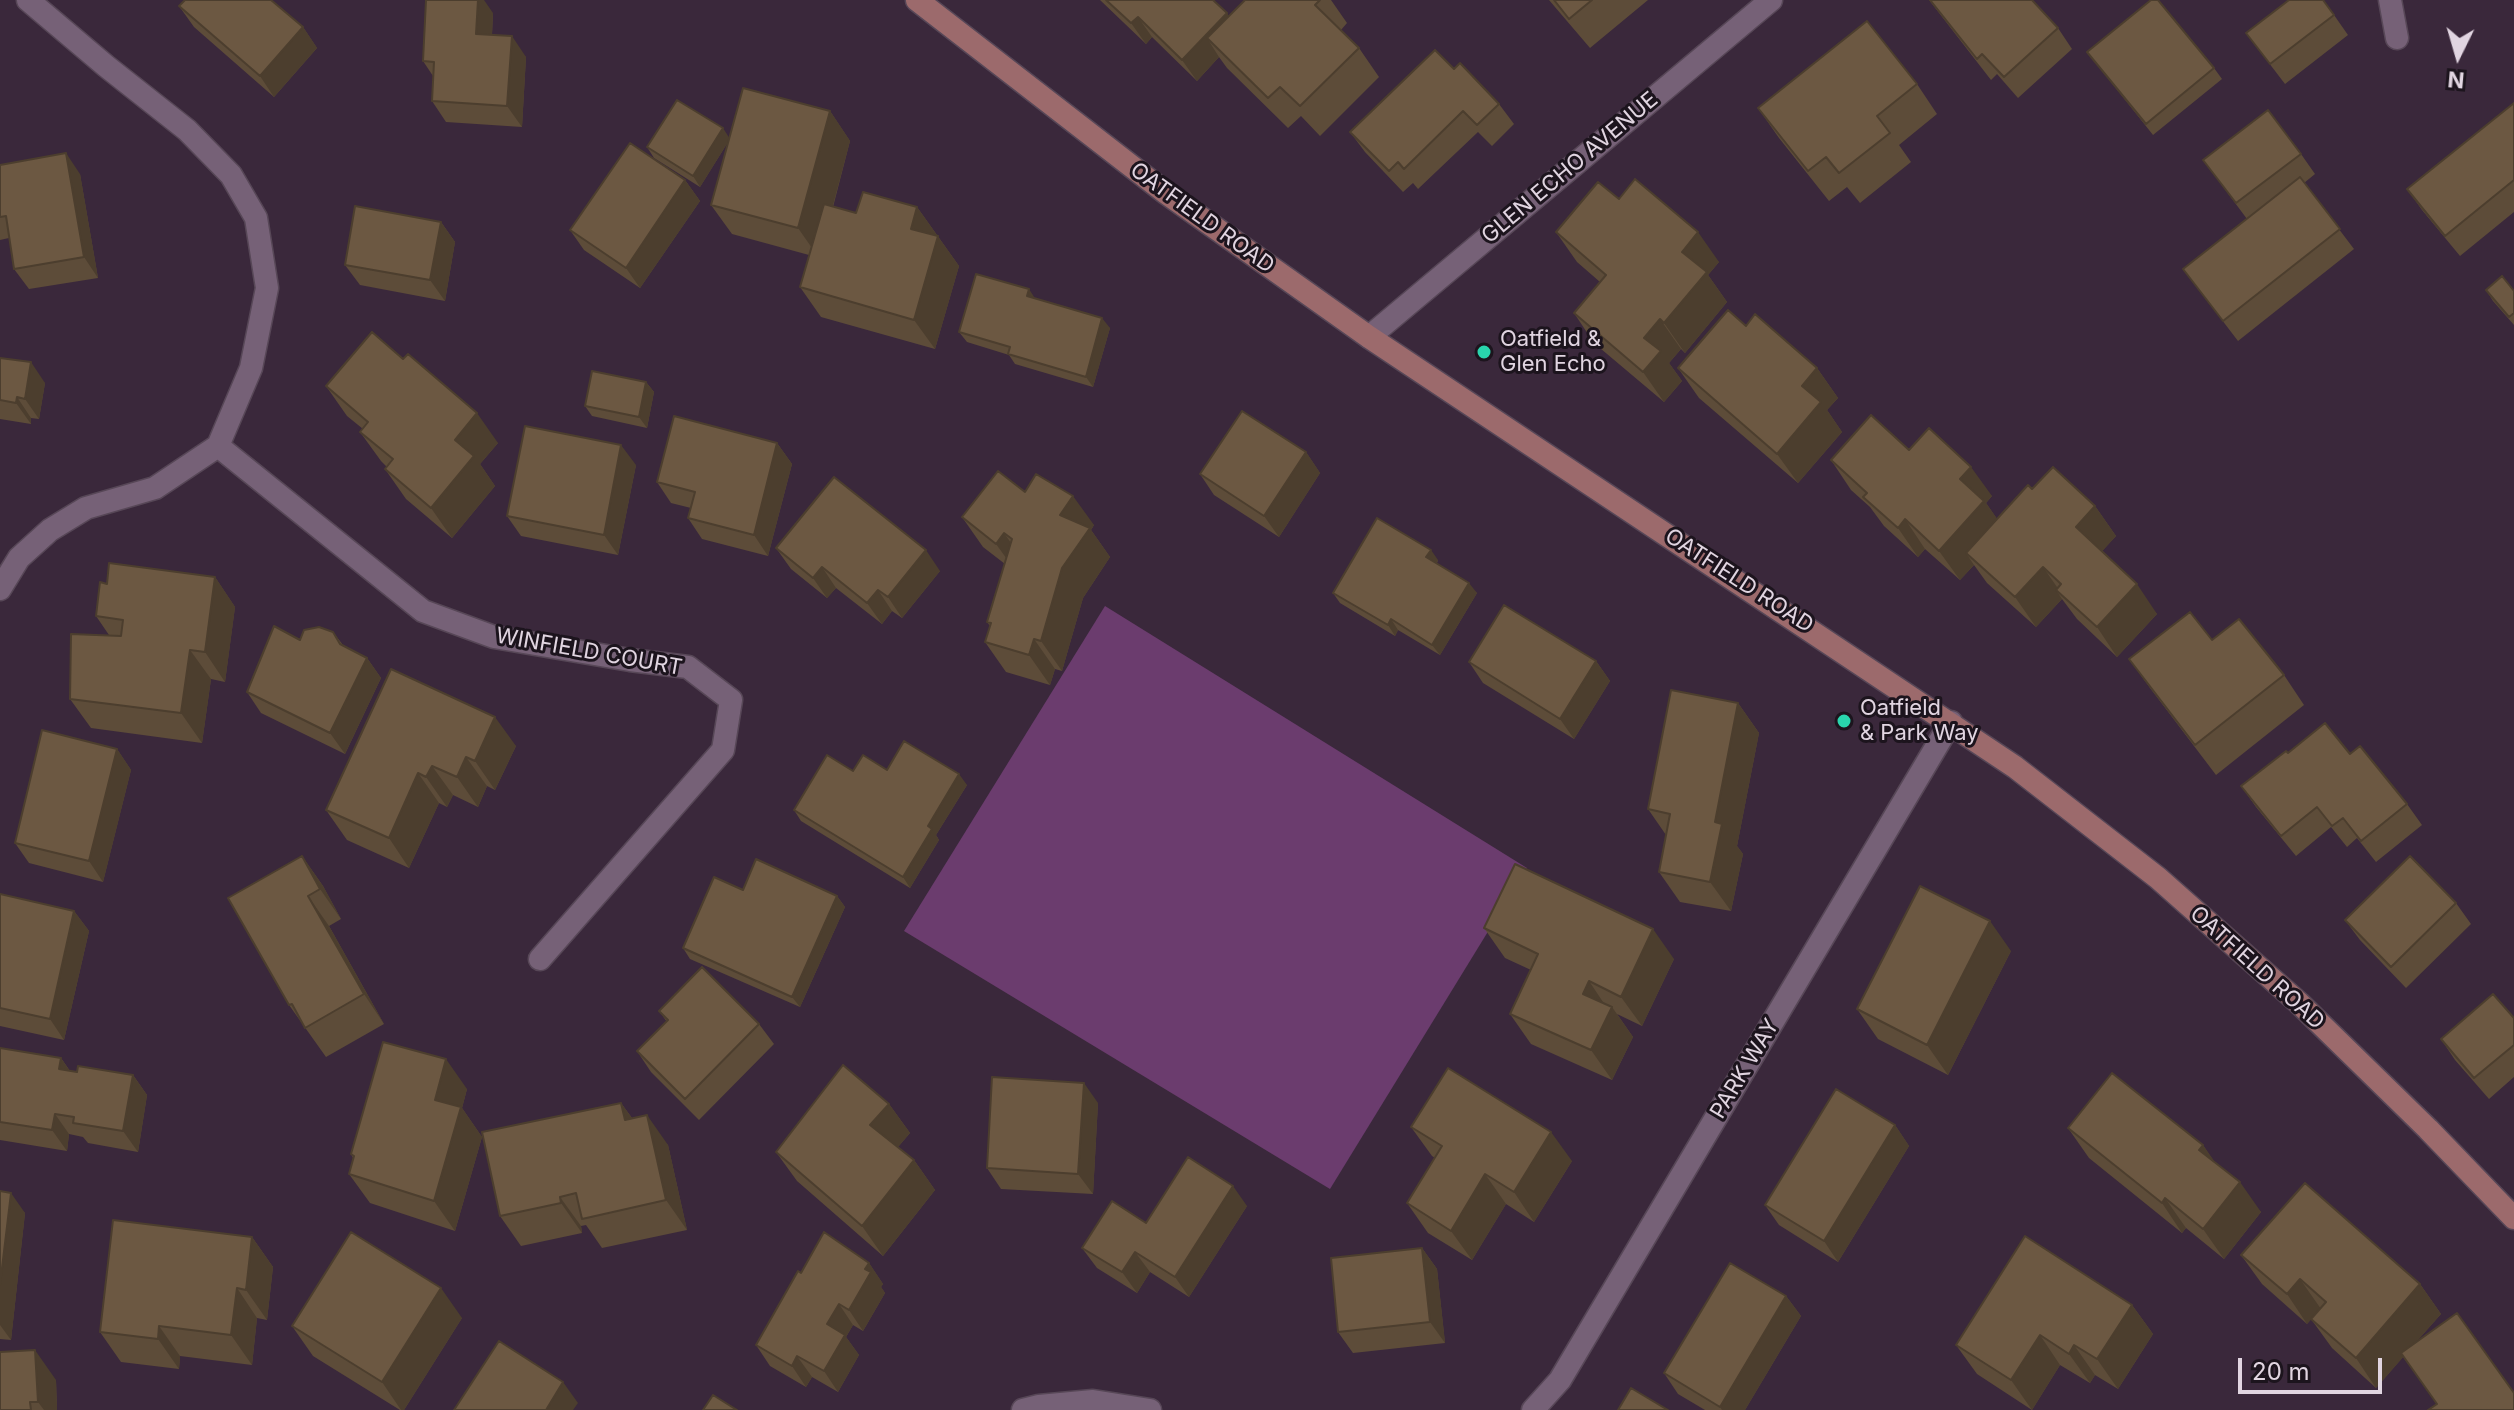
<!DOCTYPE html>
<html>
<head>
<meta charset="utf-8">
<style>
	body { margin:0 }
	#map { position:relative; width:2514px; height:1410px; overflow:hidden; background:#3a283b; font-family:Inter,sans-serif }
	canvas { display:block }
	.north { position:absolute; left:2418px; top:16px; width:80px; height:80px; -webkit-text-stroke:6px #1c141d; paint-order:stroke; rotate:185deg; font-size:22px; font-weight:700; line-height:32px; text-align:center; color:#e1d5e1 }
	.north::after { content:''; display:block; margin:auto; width:28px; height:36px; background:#e1d5e1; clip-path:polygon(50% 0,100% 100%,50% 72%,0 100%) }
	.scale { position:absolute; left:2238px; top:1358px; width:144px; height:36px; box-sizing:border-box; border:4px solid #e1d5e1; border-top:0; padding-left:10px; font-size:24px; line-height:28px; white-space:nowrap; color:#e1d5e1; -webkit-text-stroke:6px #1c141d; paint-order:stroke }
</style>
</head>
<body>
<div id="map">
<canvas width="2514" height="1410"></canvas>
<div class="north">N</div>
<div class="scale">20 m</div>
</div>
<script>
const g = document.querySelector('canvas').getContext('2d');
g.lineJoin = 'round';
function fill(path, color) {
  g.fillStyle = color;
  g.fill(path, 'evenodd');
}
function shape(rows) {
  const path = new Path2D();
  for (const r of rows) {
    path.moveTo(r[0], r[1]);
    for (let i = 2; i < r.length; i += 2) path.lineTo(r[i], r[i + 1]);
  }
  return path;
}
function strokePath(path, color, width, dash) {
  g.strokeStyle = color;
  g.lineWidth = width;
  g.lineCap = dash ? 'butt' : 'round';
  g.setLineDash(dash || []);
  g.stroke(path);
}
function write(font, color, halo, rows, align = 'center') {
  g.font = font + ' Inter,sans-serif';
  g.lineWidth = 6;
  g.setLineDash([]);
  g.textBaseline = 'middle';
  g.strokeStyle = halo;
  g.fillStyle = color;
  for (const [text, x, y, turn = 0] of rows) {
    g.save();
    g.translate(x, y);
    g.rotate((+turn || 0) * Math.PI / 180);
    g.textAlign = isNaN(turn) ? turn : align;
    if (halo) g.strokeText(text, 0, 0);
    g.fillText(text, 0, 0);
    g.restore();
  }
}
fill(shape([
	[1105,606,1527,868,1330,1189,904,931]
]), '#6b3c6e');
const service = shape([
	[2390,0,2397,38]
]);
const minor = shape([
	[218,446,423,611,494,637,630,660,688,667,731,700,723,750,540,959],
	[0,589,19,558,50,530,86,508,155,488,218,446,251,368,267,288,256,218,231,175,187,130,106,66,28,0],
	[1023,1410,1039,1406,1093,1401,1150,1410],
	[1533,1410,1560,1380,1951,722]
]);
const tertiary = shape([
	[1369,337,1771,0]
]);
const secondary = shape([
	[917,0,1166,193,1369,337,2015,767,2158,878,2299,1003,2428,1129,2514,1218]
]);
strokePath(service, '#574757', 25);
strokePath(minor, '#574757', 25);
strokePath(tertiary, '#574757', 25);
strokePath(secondary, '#574757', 25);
strokePath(service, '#766177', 22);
strokePath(minor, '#766177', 22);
strokePath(tertiary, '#766177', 22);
strokePath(secondary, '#9c6a6c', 22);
fill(shape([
	[1100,0,1213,0,1229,16,1245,0,1331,0,1347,23,1341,30,1359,48,1379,77,1320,136,1301,116,1288,128,1227,68,1219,57,1197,81,1152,37,1146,44],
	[1549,0,1648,0,1590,48],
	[1929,0,2032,0,2058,28,2072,49,2018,98,1997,74,1991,80],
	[179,6,303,27,317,48,274,97,194,27],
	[493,13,492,35,526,57,522,127,446,122,432,101,433,76,423,61],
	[2334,15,2348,35,2285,84,2246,33],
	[2087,52,2214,68,2222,79,2153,135],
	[1454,69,1499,104,1514,124,1492,146,1478,132,1418,189,1413,183,1403,192,1365,152,1350,132],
	[1917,84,1937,114,1899,145,1911,162,1860,203,1847,187,1829,201,1779,138,1758,108],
	[2514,103,2514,212,2460,256,2422,210,2407,189],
	[830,111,850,141,833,207,856,213,917,207,959,266,935,349,821,317,800,287,809,255,732,234,711,205,728,142,700,187,654,158,647,147,729,138],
	[2301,154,2315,174,2304,183,2354,249,2238,341,2183,269,2247,219,2203,160],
	[0,165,80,174,98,278,29,289,14,269,9,238,0,240],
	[685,180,700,201,640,288,584,250,570,230],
	[1619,199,1719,262,1708,275,1727,302,1685,353,1681,349,1669,363,1682,381,1664,402,1594,343,1574,313,1600,282,1577,262,1556,232],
	[441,222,455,242,445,301,360,285,345,265],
	[2486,290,2514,291,2514,325,2493,301],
	[1036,298,1110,328,1093,387,1015,364,1009,355,967,342,959,332],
	[1746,326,1817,368,1838,398,1827,410,1842,432,1798,483,1699,398,1678,368],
	[0,358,45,383,39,419,31,418,31,424,0,419],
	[646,382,654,392,647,428,592,416,585,406],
	[326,386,498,443,480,464,495,486,452,538,406,499,385,469,387,467,381,461,360,432,363,429,347,416],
	[777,443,792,464,768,556,702,539,688,518,691,508,671,503,657,482],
	[1909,450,1992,496,1986,503,1997,519,2032,489,2095,506,2116,536,2102,551,2157,614,2117,657,2077,619,2062,599,2036,627,1987,583,1974,565,1960,580,1925,549,1918,557,1884,526,1870,507,1851,490,1831,460],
	[1306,452,1320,473,1279,537,1214,495,1200,474],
	[636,465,618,555,521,536,507,516],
	[1025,492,1094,525,1091,530,1110,557,1083,598,1062,671,1055,669,1050,685,1006,672,985,642,990,626,987,622,1005,564,983,547,962,517],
	[776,548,940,571,902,618,892,611,882,624,836,588,827,598,791,569],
	[1438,560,1437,563,1477,593,1440,655,1398,630,1395,636,1340,603,1333,593],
	[215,577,235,607,225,682,211,679,202,743,91,728,70,699,109,635,96,616,107,584],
	[333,632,343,645,367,658,381,678,345,754,261,713,247,692,300,640],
	[2212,640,2284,675,2304,705,2216,775,2150,688,2129,659],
	[1596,661,1610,681,1574,739,1483,683,1469,662],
	[391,669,516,746,495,790,487,786,478,807,453,795,447,807,439,803,409,868,347,840,326,810],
	[1738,703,1759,733,1737,846,1743,854,1731,911,1680,902,1659,872,1666,835,1648,809],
	[117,749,131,770,103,882,29,863,15,843],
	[2288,753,2350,754,2407,804,2422,825,2376,862,2357,838,2347,847,2331,827,2296,856,2256,807,2241,786],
	[887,770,967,785,936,835,939,840,910,888,801,821,794,810,853,771],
	[302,856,323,886,341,919,329,926,384,1024,326,1057,289,1005],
	[0,894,74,911,89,931,64,1040,0,1026],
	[837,896,845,907,800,1007,690,959,683,948],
	[2456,903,2471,924,2406,988,2360,940,2345,920],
	[1484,928,1674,959,1642,1026,1617,1014,1633,1037,1612,1080,1531,1044,1510,1014,1531,970,1505,958],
	[2011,951,1948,1075,1878,1039,1857,1009],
	[659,1011,759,1024,774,1044,699,1120,651,1072,637,1051,667,1022],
	[2514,1018,2514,1077,2489,1099,2455,1060,2441,1039],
	[0,1048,61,1058,70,1071,133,1075,147,1095,138,1152,88,1143,83,1137,69,1134,67,1151,0,1140],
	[467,1089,462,1108,482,1137,455,1231,370,1203,349,1174,353,1158,351,1154],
	[621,1103,632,1118,668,1145,687,1230,602,1248,586,1225,581,1226,582,1233,521,1246,500,1216],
	[1098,1103,1093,1194,1001,1189,987,1168],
	[889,1104,910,1133,898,1147,914,1160,935,1190,883,1256,797,1181,776,1152],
	[1895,1125,1909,1146,1838,1262,1779,1225,1765,1205],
	[1411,1127,1572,1161,1534,1222,1506,1204,1472,1260,1428,1233,1407,1203,1435,1158,1432,1156],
	[2068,1128,2203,1145,2214,1162,2261,1212,2224,1259,2186,1228,2182,1233,2089,1158],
	[0,1191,25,1213,11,1340,0,1339],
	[1247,1206,1189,1297,1150,1272,1137,1293,1097,1268,1082,1248,1146,1223],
	[252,1237,273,1267,267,1320,257,1318,252,1365,180,1356,179,1369,121,1362,100,1332],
	[1422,1248,1437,1269,1445,1343,1353,1353,1338,1332],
	[2241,1255,2420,1284,2441,1314,2416,1342,2437,1404,2403,1357,2376,1388,2332,1348,2311,1319,2307,1324,2262,1284],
	[869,1263,883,1284,881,1287,885,1293,863,1331,853,1325,846,1337,859,1355,838,1392,812,1377,806,1387,770,1366,756,1345,801,1273],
	[1786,1296,1801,1316,1745,1410,1705,1410,1678,1394,1664,1373],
	[2132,1305,2153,1334,2118,1389,2095,1375,2090,1383,2060,1365,2032,1410,1977,1374,1956,1345],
	[462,1318,404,1410,400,1410,313,1356,292,1326],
	[56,1380,57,1410,0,1410]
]), '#5d4c39');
fill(shape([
	[478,0,484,0,493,13,491,54,476,34],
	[1227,13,1241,34,1207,38,1219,57,1197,81,1182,60],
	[1138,17,1152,37,1146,44,1131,23],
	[303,27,317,48,274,97,260,76],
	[512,36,526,57,522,127,507,106],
	[830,111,850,141,819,258,798,228],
	[723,128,730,139,700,187,693,176],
	[66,153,80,174,98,278,84,257],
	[685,180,700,201,640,288,626,268],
	[917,207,959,266,935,349,914,320,911,229],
	[441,222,455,242,445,301,430,280],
	[1698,232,1719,262,1708,275,1727,302,1685,353,1664,323,1682,252],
	[1029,289,1036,300,1027,296],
	[1102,318,1110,328,1093,387,1086,377],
	[1660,319,1681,349,1669,363,1682,381,1664,402,1643,372,1644,338],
	[31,362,45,383,39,419,25,399],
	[1817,368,1838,398,1827,410,1842,432,1798,483,1777,454,1802,386],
	[646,382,654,392,647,428,639,417],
	[17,397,31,418,31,424,16,403],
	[477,413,498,443,480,464,495,486,452,538,431,508,455,440],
	[777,443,792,464,768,556,754,535],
	[621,445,636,465,618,555,604,535],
	[1306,452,1320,473,1279,537,1264,516],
	[1971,467,1992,496,1986,503,2005,530,1966,553,1974,565,1960,580,1939,551,1960,479],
	[1073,496,1094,525,1091,530,1110,557,1083,598,1062,671,1041,641,1060,515],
	[2095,506,2116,536,2097,557,2076,527],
	[1905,519,1925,549,1918,557,1898,528],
	[1004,533,1025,563,1017,573,996,544],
	[926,550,940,571,902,618,888,597],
	[1431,550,1438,560,1434,567,1426,557],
	[822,567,836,588,827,598,813,578],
	[2043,567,2064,597,2056,590,2062,599,2036,627,2015,597],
	[215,577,235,607,225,682,205,652],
	[1469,583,1477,593,1440,655,1432,645],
	[2137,584,2157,614,2117,657,2097,627],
	[878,590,892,611,882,624,867,603],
	[1391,619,1398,630,1395,636,1388,625],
	[1034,639,1055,669,1050,685,1029,655],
	[190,650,211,679,202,743,181,713],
	[367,658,381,678,345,754,330,733],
	[1596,661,1610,681,1574,739,1560,719],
	[1738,703,1759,733,1737,846,1743,854,1731,911,1710,882,1715,822],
	[495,717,516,746,495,790,475,761],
	[117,749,131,770,103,882,89,861],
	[466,757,487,786,478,807,457,777],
	[432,766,453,795,447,807,426,777],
	[418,773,439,803,409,868,389,838],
	[959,774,967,785,936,835,939,840,910,888,903,877,928,826],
	[302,856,323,886,341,919,320,889],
	[308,896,329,926,384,1024,364,994],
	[837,896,845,907,800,1007,792,997],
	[74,911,89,931,64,1040,50,1019],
	[1990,921,2011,951,1948,1075,1927,1045],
	[1653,929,1674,959,1642,1026,1621,997],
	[1589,981,1609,1011,1612,1007,1633,1037,1612,1080,1591,1050,1583,994],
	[61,1058,75,1079,59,1069],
	[446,1059,467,1089,462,1108,482,1137,455,1231,434,1201,435,1100],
	[133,1075,147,1095,138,1152,123,1131],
	[1084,1083,1098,1103,1093,1194,1078,1174],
	[621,1103,642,1132,625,1120],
	[889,1104,910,1133,891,1155,870,1125],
	[55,1114,69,1134,67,1151,52,1130],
	[647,1115,668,1145,687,1230,666,1200],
	[1895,1125,1909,1146,1838,1262,1824,1241],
	[1551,1132,1572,1161,1534,1222,1514,1192],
	[2203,1145,2224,1175,2199,1150],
	[914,1160,935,1190,883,1256,862,1226],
	[1485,1174,1506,1204,1472,1260,1451,1231],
	[2240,1182,2261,1212,2224,1259,2203,1229],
	[1233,1186,1247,1206,1189,1297,1175,1277],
	[11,1193,25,1213,11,1340,0,1325,0,1285],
	[560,1197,581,1226,582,1233,561,1203],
	[2165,1198,2186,1228,2182,1233,2162,1203],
	[252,1237,273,1267,267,1320,246,1290],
	[1422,1248,1437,1269,1445,1343,1430,1322],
	[1135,1252,1150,1272,1137,1293,1122,1272],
	[869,1263,883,1284,881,1287,885,1293,863,1331,849,1310,865,1269],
	[2300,1279,2321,1309,2307,1324,2287,1294],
	[2420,1284,2441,1314,2376,1388,2356,1358],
	[237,1288,257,1318,252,1365,231,1335],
	[441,1288,462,1318,404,1410,401,1410,382,1382],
	[1786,1296,1801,1316,1745,1410,1722,1410,1720,1407],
	[839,1304,853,1325,846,1337,859,1355,838,1392,824,1371,827,1324],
	[2132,1305,2153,1334,2118,1389,2097,1359],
	[159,1326,180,1356,179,1369,158,1339],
	[2040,1335,2060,1365,2032,1410,2011,1380],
	[2074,1345,2095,1375,2090,1383,2069,1354],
	[35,1350,56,1380,57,1410,44,1410,38,1402],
	[797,1356,812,1377,806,1387,792,1366],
	[563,1382,578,1403,573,1410,546,1410]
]), '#4c3e2e');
const building = shape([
	[185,0,271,0,303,27,260,76,179,6,185,0],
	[426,0,478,0,476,34,512,36,507,106,432,101,434,62,423,61,426,0],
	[1106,0,1213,0,1227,13,1182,60,1138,17,1131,23,1106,0],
	[1245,0,1320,0,1315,5,1359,48,1300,106,1280,87,1268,98,1207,38,1245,0],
	[1554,0,1592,0,1569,19,1554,0],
	[1930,0,2032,0,2058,28,2004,77,1982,54,1977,59,1930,0],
	[2151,0,2158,0,2214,68,2146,124,2087,52,2151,0],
	[2289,0,2323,0,2334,15,2270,64,2246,33,2289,0],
	[1867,21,1917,84,1877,116,1890,133,1839,173,1826,157,1808,171,1758,108,1867,21],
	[1435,50,1454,69,1460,63,1499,104,1477,125,1463,111,1404,169,1398,162,1389,171,1350,132,1435,50],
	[743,88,830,111,798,228,711,205,743,88],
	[677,100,723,128,693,176,647,147,677,100],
	[2514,103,2514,180,2445,236,2407,189,2514,103],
	[2268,110,2301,154,2236,203,2203,160,2268,110],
	[630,143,685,180,626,268,570,230,630,143],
	[66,153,84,257,14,269,6,216,0,217,0,165,66,153],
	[2300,177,2340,229,2223,321,2183,269,2300,177],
	[1635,179,1698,232,1682,252,1707,272,1664,323,1660,319,1644,338,1661,351,1643,372,1574,313,1606,275,1556,232,1598,182,1619,199,1635,179],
	[863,192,917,207,911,229,938,236,914,320,800,287,824,204,856,213,863,192],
	[355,206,441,222,430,280,345,265,355,206],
	[976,274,1029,289,1027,296,1102,318,1086,377,1008,354,1010,347,959,332,976,274],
	[2502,276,2514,291,2514,313,2509,317,2486,290,2502,276],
	[1728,310,1746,326,1755,314,1817,368,1802,386,1821,402,1777,454,1678,368,1728,310],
	[372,332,403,359,408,354,477,413,455,440,474,456,431,508,385,469,393,459,360,432,368,422,326,386,372,332],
	[0,358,31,362,25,399,17,397,16,403,0,400,0,358],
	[592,371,646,382,639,417,585,406,592,371],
	[1242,411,1306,452,1264,516,1200,474,1242,411],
	[1871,415,1909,450,1929,428,1971,467,1960,479,1984,501,1939,551,1905,519,1898,528,1863,497,1867,493,1831,460,1871,415],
	[674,416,777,443,754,535,688,518,695,492,657,482,674,416],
	[525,426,621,445,604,535,507,516,525,426],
	[2053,467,2095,506,2076,527,2137,584,2097,627,2056,590,2061,584,2043,567,2015,597,1966,553,2028,485,2032,489,2053,467],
	[998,471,1025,492,1036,474,1073,496,1060,515,1090,528,1062,568,1041,641,1034,639,1029,655,985,642,991,623,987,622,1012,539,1004,533,996,544,962,517,998,471],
	[834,477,926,550,888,597,878,590,867,603,822,567,813,578,776,548,834,477],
	[1377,518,1431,550,1426,557,1469,583,1432,645,1391,619,1388,625,1333,593,1377,518],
	[109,563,215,577,205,652,190,650,181,713,70,699,71,634,121,636,123,620,96,616,100,582,107,584,109,563],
	[1504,605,1596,661,1560,719,1469,662,1504,605],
	[2190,612,2212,640,2239,619,2284,675,2195,745,2129,659,2190,612],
	[274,626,300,640,304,630,319,627,333,632,340,644,367,658,330,733,247,692,274,626],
	[391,669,495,717,475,761,466,757,457,777,432,766,426,777,418,773,389,838,326,810,391,669],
	[1671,690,1738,703,1715,822,1722,824,1710,882,1659,872,1670,814,1648,809,1671,690],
	[2325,723,2350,754,2360,746,2407,804,2361,841,2343,818,2332,826,2317,807,2281,836,2241,786,2286,751,2288,753,2325,723],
	[42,730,117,749,89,861,15,843,42,730],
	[904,741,959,774,928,826,932,829,903,877,794,810,827,755,853,771,863,755,887,770,904,741],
	[302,856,320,889,308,896,364,994,305,1028,292,1004,289,1005,228,898,302,856],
	[2410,856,2456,903,2391,967,2345,920,2410,856],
	[756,859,837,896,792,997,683,948,714,877,743,890,756,859],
	[1515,864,1653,929,1621,997,1589,981,1583,994,1612,1007,1591,1050,1510,1014,1538,954,1484,928,1515,864],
	[1920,886,1990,921,1927,1045,1857,1009,1920,886],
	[0,894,74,911,50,1019,0,1008,0,894],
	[702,967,759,1024,685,1099,637,1051,668,1020,659,1011,702,967],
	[2493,994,2514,1018,2514,1045,2474,1078,2441,1039,2493,994],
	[383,1042,446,1059,435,1100,461,1107,434,1201,349,1174,354,1156,351,1154,383,1042],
	[0,1048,61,1058,59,1069,77,1072,78,1066,133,1075,123,1131,73,1123,74,1117,55,1114,52,1130,0,1122,0,1048],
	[843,1065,889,1104,870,1125,914,1160,862,1226,776,1152,843,1065],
	[1448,1068,1551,1132,1514,1192,1485,1174,1451,1231,1407,1203,1442,1146,1411,1127,1448,1068],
	[2112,1073,2203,1145,2199,1150,2240,1182,2203,1229,2165,1198,2162,1203,2068,1128,2112,1073],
	[992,1077,1084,1083,1078,1174,987,1168,992,1077],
	[1836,1089,1895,1125,1824,1241,1765,1205,1836,1089],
	[621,1103,625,1120,647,1115,666,1200,582,1219,576,1193,560,1197,561,1203,500,1216,482,1132,621,1103],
	[1188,1157,1233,1186,1175,1277,1135,1252,1122,1272,1082,1248,1112,1201,1146,1223,1188,1157],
	[2305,1183,2420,1284,2356,1358,2311,1319,2326,1302,2300,1279,2287,1294,2241,1255,2305,1183],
	[0,1191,11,1193,0,1285,0,1191],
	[113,1220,252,1237,246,1290,237,1288,231,1335,159,1326,158,1339,100,1332,113,1220],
	[351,1232,441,1288,382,1382,292,1326,351,1232],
	[824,1232,869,1263,865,1269,871,1272,849,1310,839,1304,827,1324,845,1335,824,1371,797,1356,792,1366,756,1345,798,1271,801,1273,824,1232],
	[2025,1236,2132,1305,2097,1359,2074,1345,2069,1354,2040,1335,2011,1380,1956,1345,2025,1236],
	[1422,1248,1430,1322,1338,1332,1331,1258,1422,1248],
	[1730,1263,1786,1296,1720,1407,1664,1373,1730,1263],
	[2457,1313,2514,1393,2514,1410,2428,1410,2437,1404,2401,1353,2457,1313],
	[499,1341,563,1382,546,1410,454,1410,499,1341],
	[35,1350,38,1402,30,1402,31,1410,0,1410,0,1352,35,1350],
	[1631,1388,1668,1410,1618,1410,1631,1388],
	[713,1395,737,1410,703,1410,713,1395]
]);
fill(building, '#6c5842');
strokePath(building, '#4c3e2e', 2);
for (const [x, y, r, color] of [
	[1484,352,8,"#29d5ad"],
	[1844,721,8,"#29d5ad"]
]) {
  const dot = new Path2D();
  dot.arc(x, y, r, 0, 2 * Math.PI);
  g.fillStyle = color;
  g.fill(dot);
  strokePath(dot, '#1c141d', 3);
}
write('22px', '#e1d5e1', '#1c141d', [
	["GLEN ECHO AVENUE",1570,168,-40],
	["OATFIELD ROAD",1202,218,36],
	["OATFIELD ROAD",1739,581,33],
	["WINFIELD COURT",589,652,10],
	["OATFIELD ROAD",2257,968,42],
	["PARK WAY",1745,1069,-59]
]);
write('22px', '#e1d5e1', '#1c141d', [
	["Oatfield &",1500,339],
	["Glen Echo",1500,364],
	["Oatfield",1860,708],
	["& Park Way",1860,733]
], 'left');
</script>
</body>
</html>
